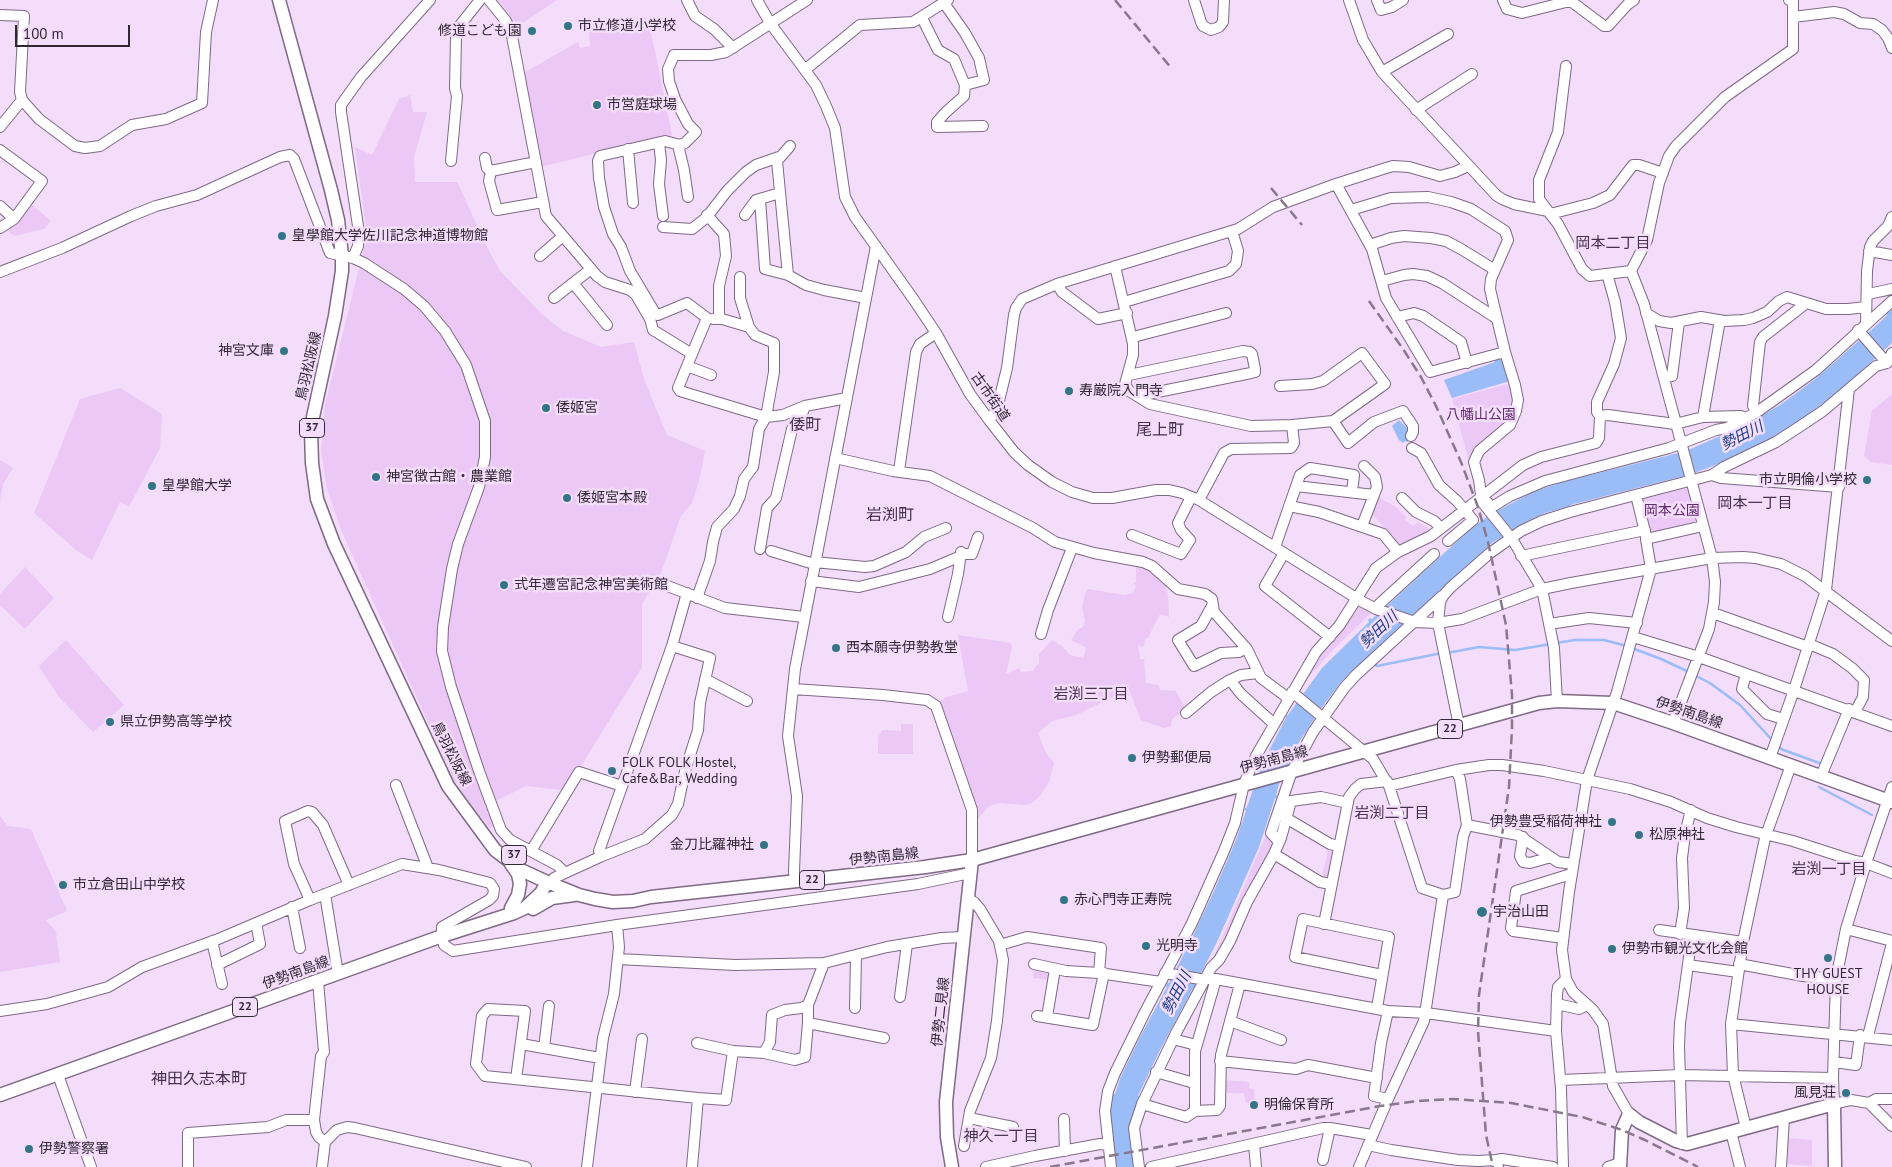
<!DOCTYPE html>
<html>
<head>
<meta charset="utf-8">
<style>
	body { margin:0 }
	#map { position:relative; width:1892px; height:1167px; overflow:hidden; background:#f4dcfb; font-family:"PT Sans",sans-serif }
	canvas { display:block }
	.scale { position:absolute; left:15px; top:25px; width:115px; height:22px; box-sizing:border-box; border:2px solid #312834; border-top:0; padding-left:6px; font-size:15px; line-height:18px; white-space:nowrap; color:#312834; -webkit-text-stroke:4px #f4dcfb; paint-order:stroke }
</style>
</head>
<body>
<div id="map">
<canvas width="1892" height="1167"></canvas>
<div class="scale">100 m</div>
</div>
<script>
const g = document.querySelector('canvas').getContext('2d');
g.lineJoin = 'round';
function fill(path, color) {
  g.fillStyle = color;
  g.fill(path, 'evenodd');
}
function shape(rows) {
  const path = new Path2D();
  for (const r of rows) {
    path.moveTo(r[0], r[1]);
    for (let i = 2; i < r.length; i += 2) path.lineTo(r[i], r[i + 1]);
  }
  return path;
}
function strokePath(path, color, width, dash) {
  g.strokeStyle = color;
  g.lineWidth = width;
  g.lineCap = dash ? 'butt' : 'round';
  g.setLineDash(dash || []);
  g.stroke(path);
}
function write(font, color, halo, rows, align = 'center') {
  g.font = font + ' "PT Sans","Noto Sans JP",sans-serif';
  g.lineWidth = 5;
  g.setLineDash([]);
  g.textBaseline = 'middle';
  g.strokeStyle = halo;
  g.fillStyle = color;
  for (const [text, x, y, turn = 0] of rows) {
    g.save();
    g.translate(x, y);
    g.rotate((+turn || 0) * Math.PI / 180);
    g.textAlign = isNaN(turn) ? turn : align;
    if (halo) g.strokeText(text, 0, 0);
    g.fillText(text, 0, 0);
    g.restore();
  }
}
fill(shape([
	[498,0,557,0,518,26],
	[645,17,650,27,672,135,540,167,522,74,578,42,580,48,590,46,589,32,600,26],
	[410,95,413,112,427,112,414,157,415,182,457,182,488,249,500,271,543,315,563,331,601,347,634,342,645,382,667,435,705,451,699,481,692,503,681,516,661,573,642,604,642,667,575,776,561,790,526,786,492,803,501,825,490,828,473,808,454,780,342,532,327,489,321,451,325,405,367,236,355,147,372,155,399,99],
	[31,204,51,221,44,229,14,236,5,228,23,216],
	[1511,383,1514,400,1513,411,1507,421,1477,448,1469,461,1452,399],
	[120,388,162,414,160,448,129,507,120,502,92,560,77,551,34,513,80,399],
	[1892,394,1892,465,1871,462,1864,456,1872,411],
	[0,460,13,468,3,484,0,500],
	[1687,488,1691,491,1699,523,1648,534,1642,502,1644,499],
	[1376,496,1396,507,1406,517,1405,520,1413,526,1418,522,1433,531,1402,548,1373,515,1374,509,1372,506],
	[1136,564,1152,568,1164,581,1168,595,1169,617,1160,614,1148,638,1145,639,1144,646,1141,647,1138,644,1140,659,1144,659,1146,683,1159,685,1160,690,1176,691,1186,710,1172,719,1171,726,1164,728,1141,720,1129,689,1076,715,1052,721,1038,733,1046,753,1054,763,1049,782,1040,796,1032,803,1025,805,999,803,989,806,979,818,975,819,938,702,947,697,968,691,958,635,1011,643,1012,646,1006,674,1019,668,1021,672,1033,671,1039,663,1039,654,1052,640,1062,646,1070,655,1083,658,1086,650,1085,647,1071,640,1079,628,1082,628,1085,622,1082,606,1086,591,1088,589,1125,595,1133,593,1136,586,1134,584,1136,582],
	[25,567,54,598,25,629,0,605,0,594],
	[1361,607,1371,613,1332,651,1306,680,1318,657,1356,608],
	[66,640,124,705,93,732,59,697,39,666],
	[901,724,913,724,913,754,878,754,878,737,883,730,901,731],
	[0,816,8,826,31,829,67,911,46,920,56,932,60,962,0,972],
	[1266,835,1273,845,1222,949,1211,963],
	[1329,846,1336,848,1328,881,1321,880],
	[1034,968,1048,970,1052,974,1050,980,1033,978],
	[1223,1080,1249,1082,1249,1088,1254,1089,1255,1102,1246,1103,1244,1093,1224,1093],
	[1787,1138,1812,1140,1812,1166,1786,1164]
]), '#ebc8f5');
fill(shape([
	[1892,309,1892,343,1837,393,1806,416,1778,434,1778,436,1775,436,1728,460,1692,474,1570,505,1570,506,1545,513,1526,522,1492,543,1370,654,1372,657,1367,662,1364,660,1341,682,1320,710,1298,744,1279,784,1276,795,1279,796,1278,798,1275,798,1259,847,1216,944,1195,985,1197,987,1196,989,1193,988,1160,1050,1138,1096,1140,1097,1132,1118,1130,1128,1134,1167,1115,1167,1110,1132,1112,1130,1110,1111,1113,1093,1115,1094,1121,1076,1140,1037,1167,987,1165,986,1167,983,1169,983,1188,946,1214,891,1236,840,1246,811,1244,809,1247,807,1260,770,1257,768,1259,765,1261,766,1286,718,1285,716,1288,715,1322,668,1369,622,1368,620,1370,618,1372,619,1386,607,1418,577,1417,576,1418,574,1420,575,1474,526,1493,513,1533,492,1559,483,1686,451,1745,425,1780,405,1814,380,1878,324,1887,315,1885,313,1887,311,1889,312],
	[1500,357,1504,361,1510,381,1452,398,1444,380,1495,362,1494,359],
	[1399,420,1410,431,1410,439,1407,442,1405,441,1403,443,1399,440,1392,426]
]), '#9abcf7');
strokePath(shape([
	[1556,643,1575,640,1604,640,1627,646],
	[1632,648,1661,659,1689,672],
	[1447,653,1479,647,1515,650,1551,644],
	[1373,662,1377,666,1442,653],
	[1694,675,1710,683,1740,705,1773,741],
	[1777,745,1781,749,1822,764],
	[1819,787,1872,815]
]), '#9abcf7', 2.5);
const minor = shape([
	[489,0,506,21,511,31,546,216,597,276,605,282,630,290,636,295,650,319,653,330,692,354,678,388,680,391,766,417,783,415,805,406,847,398],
	[687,0,695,16,714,29,733,48],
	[757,0,770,23,816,85,826,106,835,128,845,197,855,217,914,300,936,333,970,394,989,420,1014,452,1028,465,1052,482,1072,492,1093,498,1112,498,1156,490,1169,490,1182,493,1199,500,1361,601,1376,609,1415,622,1438,623,1462,619,1542,589,1571,583,1712,558,1743,557,1755,558,1781,564,1805,576,1892,641],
	[1194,0,1201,22,1203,26,1211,30,1219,27,1223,22,1224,0],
	[1349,0,1363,40,1382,72,1496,195,1502,199,1514,204,1548,211,1558,224,1582,269,1590,276,1631,271],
	[1377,0,1381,10,1392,7,1403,0],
	[1503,0,1507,9,1522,13,1566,2,1572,2,1604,26,1608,26,1628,4,1634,0],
	[944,3,965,33,979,58,984,80,965,85,964,96,946,112,937,122,937,127,983,126],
	[0,15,24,16,20,92,22,100,39,119,75,146,85,148,100,146,132,125,166,119,202,103,206,32,213,0],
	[1793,17,1834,12,1844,14,1860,23,1873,24,1882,30,1888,38,1892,48],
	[922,18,938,50,954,59,965,85],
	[806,69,860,25,913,22,948,0],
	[1382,72,1448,34],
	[1416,110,1472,74],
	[0,127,22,100],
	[659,143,661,160,659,184,663,216],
	[678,145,684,170,688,197],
	[790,146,777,161,788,275,806,285,824,290,866,298],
	[628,149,633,203],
	[0,150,42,181,14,219,0,228],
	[485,158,487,168,491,171,536,162],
	[451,161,457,96,455,88,456,36,457,29,480,0],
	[491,171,489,181,497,210,543,202],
	[1336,184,1372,249,1386,298,1430,372,1505,352,1490,289,1491,279,1508,240,1505,231,1471,209,1451,202,1428,197,1391,198,1351,210],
	[760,199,765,269,788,275],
	[0,206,14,219],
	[1548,211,1539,199,1539,180,1558,132,1566,66],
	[1550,214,1593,203,1610,195,1633,165,1639,165,1663,173],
	[707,215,724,234,726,256,719,286,719,319],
	[745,215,756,200,780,193],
	[663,227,692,229,706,218,727,191,746,172,756,165,779,157],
	[1370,245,1391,238,1404,236,1431,238,1446,241,1461,249,1495,270],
	[1869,251,1892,255],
	[540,256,563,236],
	[353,258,358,246,358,226,341,112,341,105,361,77,430,0],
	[1115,266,1133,344,1133,355,1125,384,1129,391,1150,404,1251,426,1292,425,1333,421,1385,384,1362,353,1323,381,1312,384,1280,386],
	[0,272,62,248,131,216,156,206,197,195,280,157,290,155,294,159,330,253,353,258,364,263,404,289,424,306,445,331,466,365,485,421,485,457,479,487,458,544,452,569,443,627,442,651,451,687,479,771,501,830,510,840,557,865,564,872],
	[1382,281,1404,275,1413,274,1427,276,1442,283,1496,318],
	[573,283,607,325],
	[1057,284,1062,292,1098,319,1127,313],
	[1868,294,1892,289],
	[554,298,591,269],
	[1124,302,1229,271,1236,264,1238,251,1232,231],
	[1646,313,1659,321,1671,323,1701,317,1724,321,1744,320,1753,318,1767,312,1779,301,1787,297,1826,309,1848,309,1866,307],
	[1397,317,1414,313,1423,316,1461,342,1467,363],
	[713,319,722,319,749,327],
	[1866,324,1867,271,1870,247,1873,241,1888,226,1892,217],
	[1858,330,1887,363],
	[1133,337,1226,313],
	[1505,352,1515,385,1518,400,1516,411,1510,425,1479,451,1474,462,1479,480,1482,502,1512,539,1542,589,1554,648,1557,701],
	[692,354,707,318,687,303,658,315,655,313,630,271,621,247,613,234,604,207,599,178,598,161,600,156,665,141,680,145,685,143,696,132,688,124,675,99,669,81,668,69,674,55,711,55,726,52,807,0],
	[687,366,711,375],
	[1129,375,1243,351,1250,352,1252,354,1255,369,1255,372,1251,373,1138,396],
	[1664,378,1672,376,1679,322],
	[1757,412,1753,406,1760,342,1763,337,1805,304],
	[1600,416,1597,412,1597,402,1614,364,1621,338,1615,302,1607,274],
	[1703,417,1720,320],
	[989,420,997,409,1007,368,1014,315,1016,308,1022,299,1057,284,1238,229,1273,207,1336,184,1386,168,1393,166,1409,167,1440,176,1455,172,1468,166],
	[1333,421,1348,443,1374,422,1403,411,1413,426,1413,432,1411,436],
	[1412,448,1421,453,1439,485,1457,501,1473,520,1448,541],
	[835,458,893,471,930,476,1033,528,1055,542,1094,553,1143,562,1152,566,1178,589,1205,594,1212,599,1214,612,1247,649,1261,678,1288,698],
	[899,471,916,352,920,344,936,333],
	[1712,475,1724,467,1776,442,1799,427,1823,411,1876,366,1887,363,1892,353],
	[1296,486,1374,495],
	[1636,495,1646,536],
	[1482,497,1492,507,1510,496,1545,481,1669,448,1716,430,1727,428,1757,412,1816,370,1892,301],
	[1402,498,1416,512,1434,521,1441,528],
	[1199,500,1224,453,1231,449,1291,448,1294,443,1292,425],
	[1289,506,1319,512,1383,534,1398,552],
	[1362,526,1377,487,1375,477,1364,466],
	[1132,535,1181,554,1190,540,1181,530,1178,523,1191,497],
	[1275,547,1300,475,1310,468,1354,475,1352,492],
	[760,549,767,508,776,498,792,429,798,425,805,406],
	[771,551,814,564],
	[1284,553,1265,586,1330,637],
	[961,554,972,554,978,537],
	[1521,556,1645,530],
	[815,562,865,567,874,566,906,552,924,537,946,528],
	[811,581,859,587,930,569,961,556],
	[657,582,725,608,804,617],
	[697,598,710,561,713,542,717,527,734,509,740,496,744,479,753,467,759,429,766,417,774,372,774,343,755,335,749,327,740,298,740,277],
	[1212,606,1201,626,1178,640,1194,666,1221,653,1239,652,1246,648],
	[1375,608,1434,554],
	[1713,613,1808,647],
	[948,617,958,574,961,552],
	[1549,624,1589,618,1637,623],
	[1041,634,1048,610,1072,548],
	[1633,637,1699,657,1892,726],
	[1809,644,1833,654,1852,668,1864,680,1863,697,1855,712],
	[1746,674,1742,689,1767,714,1783,719],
	[705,679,747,701],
	[1230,680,1241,694,1274,724],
	[793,689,883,695,927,700,936,706,972,810,972,860],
	[1292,692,1373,759,1389,786,1422,888,1443,895,1424,1021,1388,1099,1359,1167],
	[1186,713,1211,692,1228,681,1241,675,1258,673],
	[1673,723,1709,629,1714,602,1715,582,1712,558,1644,304,1631,271,1647,240,1659,183,1669,156,1676,146,1725,97,1793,49,1793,0,1789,0],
	[1459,726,1438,623,1440,602,1443,596,1450,588,1490,553,1521,531,1542,521,1570,512,1712,475,1721,478,1839,487],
	[1770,758,1794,690,1826,590,1849,389],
	[1456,770,1460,779,1467,825,1518,835,1558,862,1573,864],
	[1821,776,1849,709],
	[396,785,428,868],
	[1389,786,1456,770,1489,765,1502,765,1544,771,1630,789,1671,802,1707,818,1736,827,1793,841,1855,861,1866,863,1892,873],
	[1892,787,1866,863,1846,929,1836,979,1833,1078,1834,1104,1851,1100,1869,1103,1892,1126],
	[1286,818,1330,844,1339,846],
	[1523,837,1520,856,1523,862,1530,863,1551,857],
	[1279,842,1271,833,1292,771,1313,732,1345,687,1356,675,1442,596],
	[531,851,579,772,622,786],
	[1274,854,1320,882,1331,884],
	[602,856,645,839,672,815,678,804,685,771,698,730,700,703,710,658,672,646],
	[554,878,602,856,599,851,672,646,687,593],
	[795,882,794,871,797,796,788,736,795,669,876,246],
	[325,894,338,974],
	[1443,895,1455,892,1463,837,1467,825],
	[310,900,294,864,285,821,308,811,312,812,323,825,349,885],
	[292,907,300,948],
	[1324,924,1349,797,1355,789,1361,784,1387,781],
	[1846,929,1892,941],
	[1659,930,1743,942],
	[1680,934,1684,908,1682,858,1685,834,1691,810],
	[1563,938,1513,931,1511,928,1516,891,1571,874],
	[212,941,222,984],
	[1000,945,1027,937,1101,948,1099,973,1161,982],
	[618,959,735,965,824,963,887,947,942,938,963,937],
	[1034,964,1066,971,1099,973],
	[1739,964,1803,976,1836,979],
	[217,965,260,944,256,923],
	[1688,965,1738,972],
	[1165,973,1200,979,1216,979,1388,1011,1426,1013,1556,1031],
	[318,981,324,1052,321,1056,314,1120,316,1132,319,1137,325,1142,322,1167],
	[900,997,907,944],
	[1557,1004,1579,1009,1587,1005],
	[808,1005,808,1023,884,1038],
	[855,1008,856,955],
	[1377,1008,1389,937,1303,919,1295,957,1382,975],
	[0,1011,47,1004,108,987,142,967,216,940,310,900,402,864,439,870,490,883,494,889,493,896,489,900,442,927,442,936,444,945,453,951,617,925,918,884,970,873],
	[1037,1016,1093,1025,1104,973],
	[1047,1017,1055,969],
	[1230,1021,1281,1040],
	[1731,1024,1892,1040],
	[1868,1036,1892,943],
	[1173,1039,1196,1045],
	[697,1043,733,1051],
	[521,1044,600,1058],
	[544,1048,549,1006],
	[764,1053,795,1060,805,1057,808,1023],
	[1220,1061,1296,1069,1308,1065,1377,1078],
	[1834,1062,1856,1065,1860,1035],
	[1156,1072,1194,1083],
	[58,1075,91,1167],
	[516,1079,525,1011,488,1009,482,1016,481,1023,476,1064,485,1076,698,1098,726,1100,733,1051,764,1053,770,1042,772,1015,785,1010,801,1008,808,1005,824,963],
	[1561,1080,1680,1075,1833,1078],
	[635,1092,642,1039],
	[1388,1099,1374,1096,1381,1043,1388,1011],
	[1869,1103,1876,1099,1892,1099],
	[1142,1104,1186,1117,1195,1111,1195,1051,1216,979],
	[1195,1111,1217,1110,1220,1106,1221,1055,1240,984],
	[1629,1114,1613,1086,1603,1024,1593,1010,1573,992,1566,979,1562,950,1569,892,1587,780,1617,692,1651,569,1646,539,1703,526],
	[969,1118,1013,1127],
	[1064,1119,1065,1151],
	[1330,1128,1372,1135],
	[1746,1128,1733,1075,1731,1024,1743,942,1765,838,1791,765],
	[1731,1132,1740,1167],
	[325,1142,337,1130,347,1127,355,1128,526,1167],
	[1254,1144,1256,1167],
	[1682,1144,1679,1046,1680,1023,1692,935],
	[1368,1145,1391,1150,1458,1160,1478,1161,1496,1160],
	[964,1146,970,1111,991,1058,997,1021,1003,960,999,941,980,909,974,902,968,899],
	[188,1167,188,1133,268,1127,286,1120,314,1120],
	[587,1167,603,1038,614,994,619,947,617,925],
	[692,1167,698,1098],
	[986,1167,1035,1156,1100,1144,1108,1145],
	[1111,1167,1105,1111,1108,1091,1115,1073,1145,1012,1192,923,1224,851,1235,823,1244,784,1256,756,1316,652,1339,626,1376,568,1398,552,1431,536,1523,465,1541,457,1596,443,1599,438,1600,416,1608,415,1675,424,1703,417,1741,416,1744,418],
	[1139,1167,1134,1128,1142,1104,1176,1033,1211,968,1219,960,1230,941,1247,902,1274,854,1281,838,1291,801,1321,797,1348,803],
	[1151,1167,1323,1128,1330,1128,1323,1160],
	[1498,1167,1496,1160,1502,1159,1553,1167],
	[1563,1167,1561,1089,1556,1031,1557,994,1558,987,1566,979],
	[1608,1167,1620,1163],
	[1781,1167,1784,1118]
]);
const major = shape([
	[279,0,331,190,338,220,342,256,342,271,335,316,313,417,311,431,312,463,317,499,334,544,448,786,495,850,521,870,547,882,579,895,595,899,613,902,633,901,651,897,925,867,972,860,1539,703,1557,701,1613,703,1673,723,1892,802],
	[511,908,518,895,520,884,518,874,511,864],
	[533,909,552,898,574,895],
	[0,1095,442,936,514,913,525,908,541,893,547,882],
	[952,1167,947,1137,946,1102,972,860],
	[1620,1167,1622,1130,1629,1114,1639,1122,1676,1141,1687,1144,1834,1104,1835,1167]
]);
strokePath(minor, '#7f6985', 12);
strokePath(major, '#7f6985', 15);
strokePath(minor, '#fff', 10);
strokePath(major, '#fff', 12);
strokePath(shape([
	[1115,0,1172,69],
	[1271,188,1302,225],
	[1369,301,1403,349,1421,377,1436,406,1461,462,1478,507,1488,542,1506,625,1512,695,1512,728,1509,787,1479,995,1478,1031,1486,1135,1493,1167],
	[1050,1167,1380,1106,1418,1101,1453,1099,1511,1103,1582,1117,1622,1130,1645,1140,1698,1167]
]), '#88788c', 2.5, [10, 5]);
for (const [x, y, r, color] of [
	[568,26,5,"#337587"],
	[532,31,5,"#337587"],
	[597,105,5,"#337587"],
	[282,236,5,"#337587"],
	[284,351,5,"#337587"],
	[1069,391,5,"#337587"],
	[546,408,5,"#337587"],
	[376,477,5,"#337587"],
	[1867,480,5,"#337587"],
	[152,486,5,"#337587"],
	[567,498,5,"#337587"],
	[504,585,5,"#337587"],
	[836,648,5,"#337587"],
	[110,722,5,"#337587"],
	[1132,758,5,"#337587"],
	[612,771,5,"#337587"],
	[1612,822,5,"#337587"],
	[1639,835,5,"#337587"],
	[764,845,5,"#337587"],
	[63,885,5,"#337587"],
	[1064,900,5,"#337587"],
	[1482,912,6,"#337587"],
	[1146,946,5,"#337587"],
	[1612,949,5,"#337587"],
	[1828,958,5,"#337587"],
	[1846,1093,5,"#337587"],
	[1254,1105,5,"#337587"],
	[29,1149,5,"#337587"]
]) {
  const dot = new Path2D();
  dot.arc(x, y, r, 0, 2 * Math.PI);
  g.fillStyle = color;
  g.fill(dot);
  strokePath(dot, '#f4dcfb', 2);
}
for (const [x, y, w] of [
	[312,428,25],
	[1450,729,25],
	[514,855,25],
	[812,880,25],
	[245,1007,25]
]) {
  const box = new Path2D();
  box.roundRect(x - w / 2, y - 9.5, w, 19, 4);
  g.fillStyle = '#f4dcfb';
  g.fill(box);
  strokePath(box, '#312834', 1);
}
write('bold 12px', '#312834', null, [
	["37",312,428],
	["22",1450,729],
	["37",514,855],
	["22",812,880],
	["22",245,1007]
]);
write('14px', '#312834', '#f4dcfb', [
	["市立修道小学校",578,26],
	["修道こども園",522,31,"right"],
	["市営庭球場",607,105],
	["皇學館大学佐川記念神道博物館",292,236],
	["神宮文庫",274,351,"right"],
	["寿厳院入門寺",1079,391],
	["倭姬宮",556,408],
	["神宮徴古館・農業館",386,477],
	["市立明倫小学校",1857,480,"right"],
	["皇學館大学",162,486],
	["倭姬宮本殿",577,498],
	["式年遷宮記念神宮美術館",514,585],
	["西本願寺伊勢教堂",846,648],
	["県立伊勢高等学校",120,722],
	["伊勢郵便局",1142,758],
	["FOLK FOLK Hostel,",622,763],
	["Cafe&Bar, Wedding",622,779],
	["伊勢豊受稲荷神社",1602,822,"right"],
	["松原神社",1649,835],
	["金刀比羅神社",754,845,"right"],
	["市立倉田山中学校",73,885],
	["赤心門寺正寿院",1074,900],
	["宇治山田",1493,912],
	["光明寺",1156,946],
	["伊勢市観光文化会館",1622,949],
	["THY GUEST",1828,974,"center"],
	["HOUSE",1828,990,"center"],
	["風見荘",1836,1093,"right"],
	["明倫保育所",1264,1105],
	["伊勢警察署",39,1149]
], 'left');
write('14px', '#312834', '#f4dcfb', [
	["鳥羽松阪線",309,366,-77],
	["古市街道",990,397,55],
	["伊勢南島線",1689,713,19],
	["鳥羽松阪線",451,754,63],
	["伊勢南島線",1274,760,-15],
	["伊勢南島線",884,857,-6],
	["伊勢南島線",296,973,-20],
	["伊勢二見線",941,1012,-84]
]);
write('14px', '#622c70', '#f4dcfb', [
	["八幡山公園",1481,415],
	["岡本公園",1672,511]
]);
write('15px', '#45324b', '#f4dcfb', [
	["岡本二丁目",1613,244],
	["岡本一丁目",1755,504],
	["岩渕三丁目",1091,695],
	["岩渕二丁目",1392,814],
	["岩渕一丁目",1829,870],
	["神久一丁目",1001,1137]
]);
write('italic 15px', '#193e82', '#f4dcfb', [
	["勢田川",1742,436,-27],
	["勢田川",1379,630,-43],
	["勢田川",1177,993,-63]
]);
write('16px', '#45324b', '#f4dcfb', [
	["倭町",805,425],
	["尾上町",1160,430],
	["岩渕町",890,515],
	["神田久志本町",199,1079]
]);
</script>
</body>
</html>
